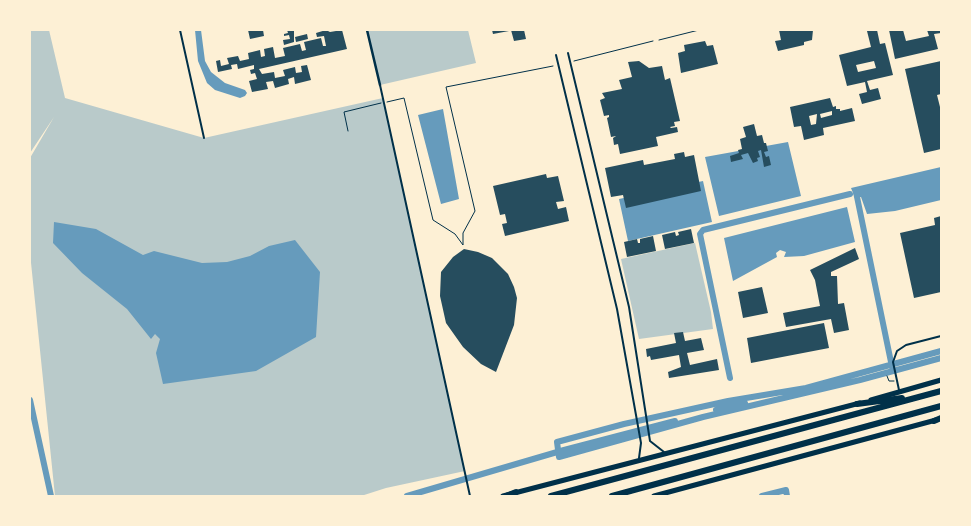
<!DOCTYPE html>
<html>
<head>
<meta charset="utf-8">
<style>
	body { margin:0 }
	#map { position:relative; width:971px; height:526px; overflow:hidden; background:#fdf0d5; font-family:Signika,sans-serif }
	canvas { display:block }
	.frame { position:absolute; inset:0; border:31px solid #fdf0d5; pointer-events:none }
</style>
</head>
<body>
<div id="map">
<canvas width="971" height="526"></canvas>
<div class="frame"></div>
</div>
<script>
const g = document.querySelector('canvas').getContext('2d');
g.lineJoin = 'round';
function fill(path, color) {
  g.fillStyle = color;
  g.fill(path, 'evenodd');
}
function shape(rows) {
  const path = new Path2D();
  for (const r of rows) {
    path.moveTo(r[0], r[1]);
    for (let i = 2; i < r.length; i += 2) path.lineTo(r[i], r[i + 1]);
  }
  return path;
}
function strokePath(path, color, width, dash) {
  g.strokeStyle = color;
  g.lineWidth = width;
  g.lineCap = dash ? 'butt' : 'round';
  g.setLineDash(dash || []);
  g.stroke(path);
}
fill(shape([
	[30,30,49,30,65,98,204,138,383,98,465,471,386,488,361,496,55,496,30,253,30,158,54,117,30,153],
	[367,30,468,30,476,63,380,85],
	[695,243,711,312,713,329,639,339,621,259]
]), '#b9caca');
fill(shape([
	[195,30,201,30,205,61,211,72,225,83,245,90,247,93,245,96,240,98,215,90,207,83,198,61],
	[443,109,459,199,441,204,418,115],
	[788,142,801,196,719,216,705,157],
	[941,167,941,200,895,211,867,214,861,197,855,198,851,188],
	[703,181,712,222,628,241,619,199],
	[847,207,855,242,804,256,784,257,786,252,780,250,776,253,777,257,733,281,724,238],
	[54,222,96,229,143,255,154,251,202,263,227,262,250,256,269,246,295,240,320,272,316,337,256,371,163,384,156,353,160,339,155,334,151,339,127,309,82,273,53,243]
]), '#669bbc');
strokePath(shape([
	[856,192,892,367],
	[941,351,806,388,728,401,624,424,557,442,559,457,703,417,860,380,941,358],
	[730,378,700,234,703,230,850,194],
	[30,400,51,496],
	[716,410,745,403],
	[407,496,564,450,675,421],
	[762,496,786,490,787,496]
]), '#669bbc', 6);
fill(shape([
	[248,30,263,30,264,36,250,39],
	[287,30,294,30,294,42,284,45,283,40,290,39,289,35,284,36,284,34,288,33],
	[326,30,330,32,342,30,347,49,259,69,262,74,274,72,275,78,285,76,283,70,295,67,296,73,302,72,301,66,307,65,311,80,295,84,294,77,288,79,289,84,275,88,273,81,266,82,268,89,252,92,249,81,257,79,255,73,251,74,250,70,254,69,254,65,238,69,237,64,231,65,232,69,218,72,216,61,220,60,221,66,229,64,227,58,238,56,240,61,249,59,248,53,260,50,261,57,265,56,264,49,273,47,275,58,285,56,283,48,300,44,302,51,306,50,304,42,321,38,323,46,326,46,324,36,317,37,316,33],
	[492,30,509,30,509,31,493,34],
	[511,30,524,30,526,39,514,41],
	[779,30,813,30,812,40,804,42,804,45,778,51,775,41,781,40],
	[871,30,877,30,880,44,885,43,893,75,867,81,870,90,878,88,881,99,862,104,859,94,867,92,865,82,847,86,839,55,871,47,867,31],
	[874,61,876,68,858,72,856,65],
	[889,30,903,30,906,41,929,36,927,30,941,30,941,33,934,34,938,49,895,59],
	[307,34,308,39,296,42,295,37],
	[705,41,707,46,713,45,718,64,681,73,678,53,685,51,684,45],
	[639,61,649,68,662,66,665,80,670,78,680,121,674,122,675,126,670,127,671,128,677,127,678,132,656,137,658,146,620,154,618,144,614,145,613,138,616,136,611,137,607,118,609,117,609,115,604,116,600,100,605,98,602,93,622,89,619,80,632,77,628,62],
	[941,61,941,94,937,95,941,111,941,149,924,153,905,69],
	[830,98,833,107,836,106,836,109,840,109,840,111,852,108,855,121,823,128,824,135,804,140,801,126,794,127,790,107],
	[832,111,832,115,821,118,820,114],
	[817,114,816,124,811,125,809,116],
	[754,124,757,136,762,135,764,143,766,143,768,151,764,152,766,157,769,156,771,165,764,167,761,150,758,151,760,157,757,158,758,161,753,163,748,153,741,155,743,159,731,162,730,156,739,153,738,150,742,149,740,139,746,137,743,127],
	[684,152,685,157,694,155,701,191,626,208,623,195,611,197,605,168,643,160,644,165,675,159,674,154],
	[546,174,547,178,558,176,564,201,556,202,558,209,566,207,569,221,505,236,502,224,507,223,505,214,500,215,493,186],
	[941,216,941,292,914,298,900,233,935,225,934,218],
	[691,229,694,243,665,249,662,235,675,232,676,236,679,235,678,232],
	[653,236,656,251,627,257,624,242,637,239,638,243,640,243,640,239],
	[855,248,859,259,831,272,831,276,837,276,838,304,844,303,849,330,834,333,831,319,786,327,783,313,820,306,815,280,810,270],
	[464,249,478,252,492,258,508,274,514,287,517,298,514,325,496,372,481,364,463,347,446,323,440,296,441,272,453,257],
	[762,287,768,313,743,318,738,292],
	[824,323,829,348,751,363,747,338],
	[683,332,685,341,701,338,704,350,687,353,690,365,717,359,719,370,669,378,668,372,681,367,679,355,651,360,650,356,647,357,646,349,676,343,674,333]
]), '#264d5e');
strokePath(shape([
	[659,40,699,30],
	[574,61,653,41],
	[387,102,404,98,433,220,455,234,463,245,463,233,475,211,446,87,553,66],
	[348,131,344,112,381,103],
	[887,376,889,381,894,381]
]), '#003049', 1);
strokePath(shape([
	[180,30,204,138],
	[568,53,629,307,650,441,664,452],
	[556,55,617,309,641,443,639,458],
	[380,85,470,496],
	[899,390,893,362,897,351,906,345,941,336]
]), '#003049', 2);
strokePath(shape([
	[367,30,380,85]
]), '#003049', 2.5);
strokePath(shape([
	[871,400,941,380],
	[503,496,860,403],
	[654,496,936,420]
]), '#003049', 5);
strokePath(shape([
	[857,404,902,398],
	[934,421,941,418],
	[506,496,516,492],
	[551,496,941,391],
	[612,496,941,406]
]), '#003049', 6);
</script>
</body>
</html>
